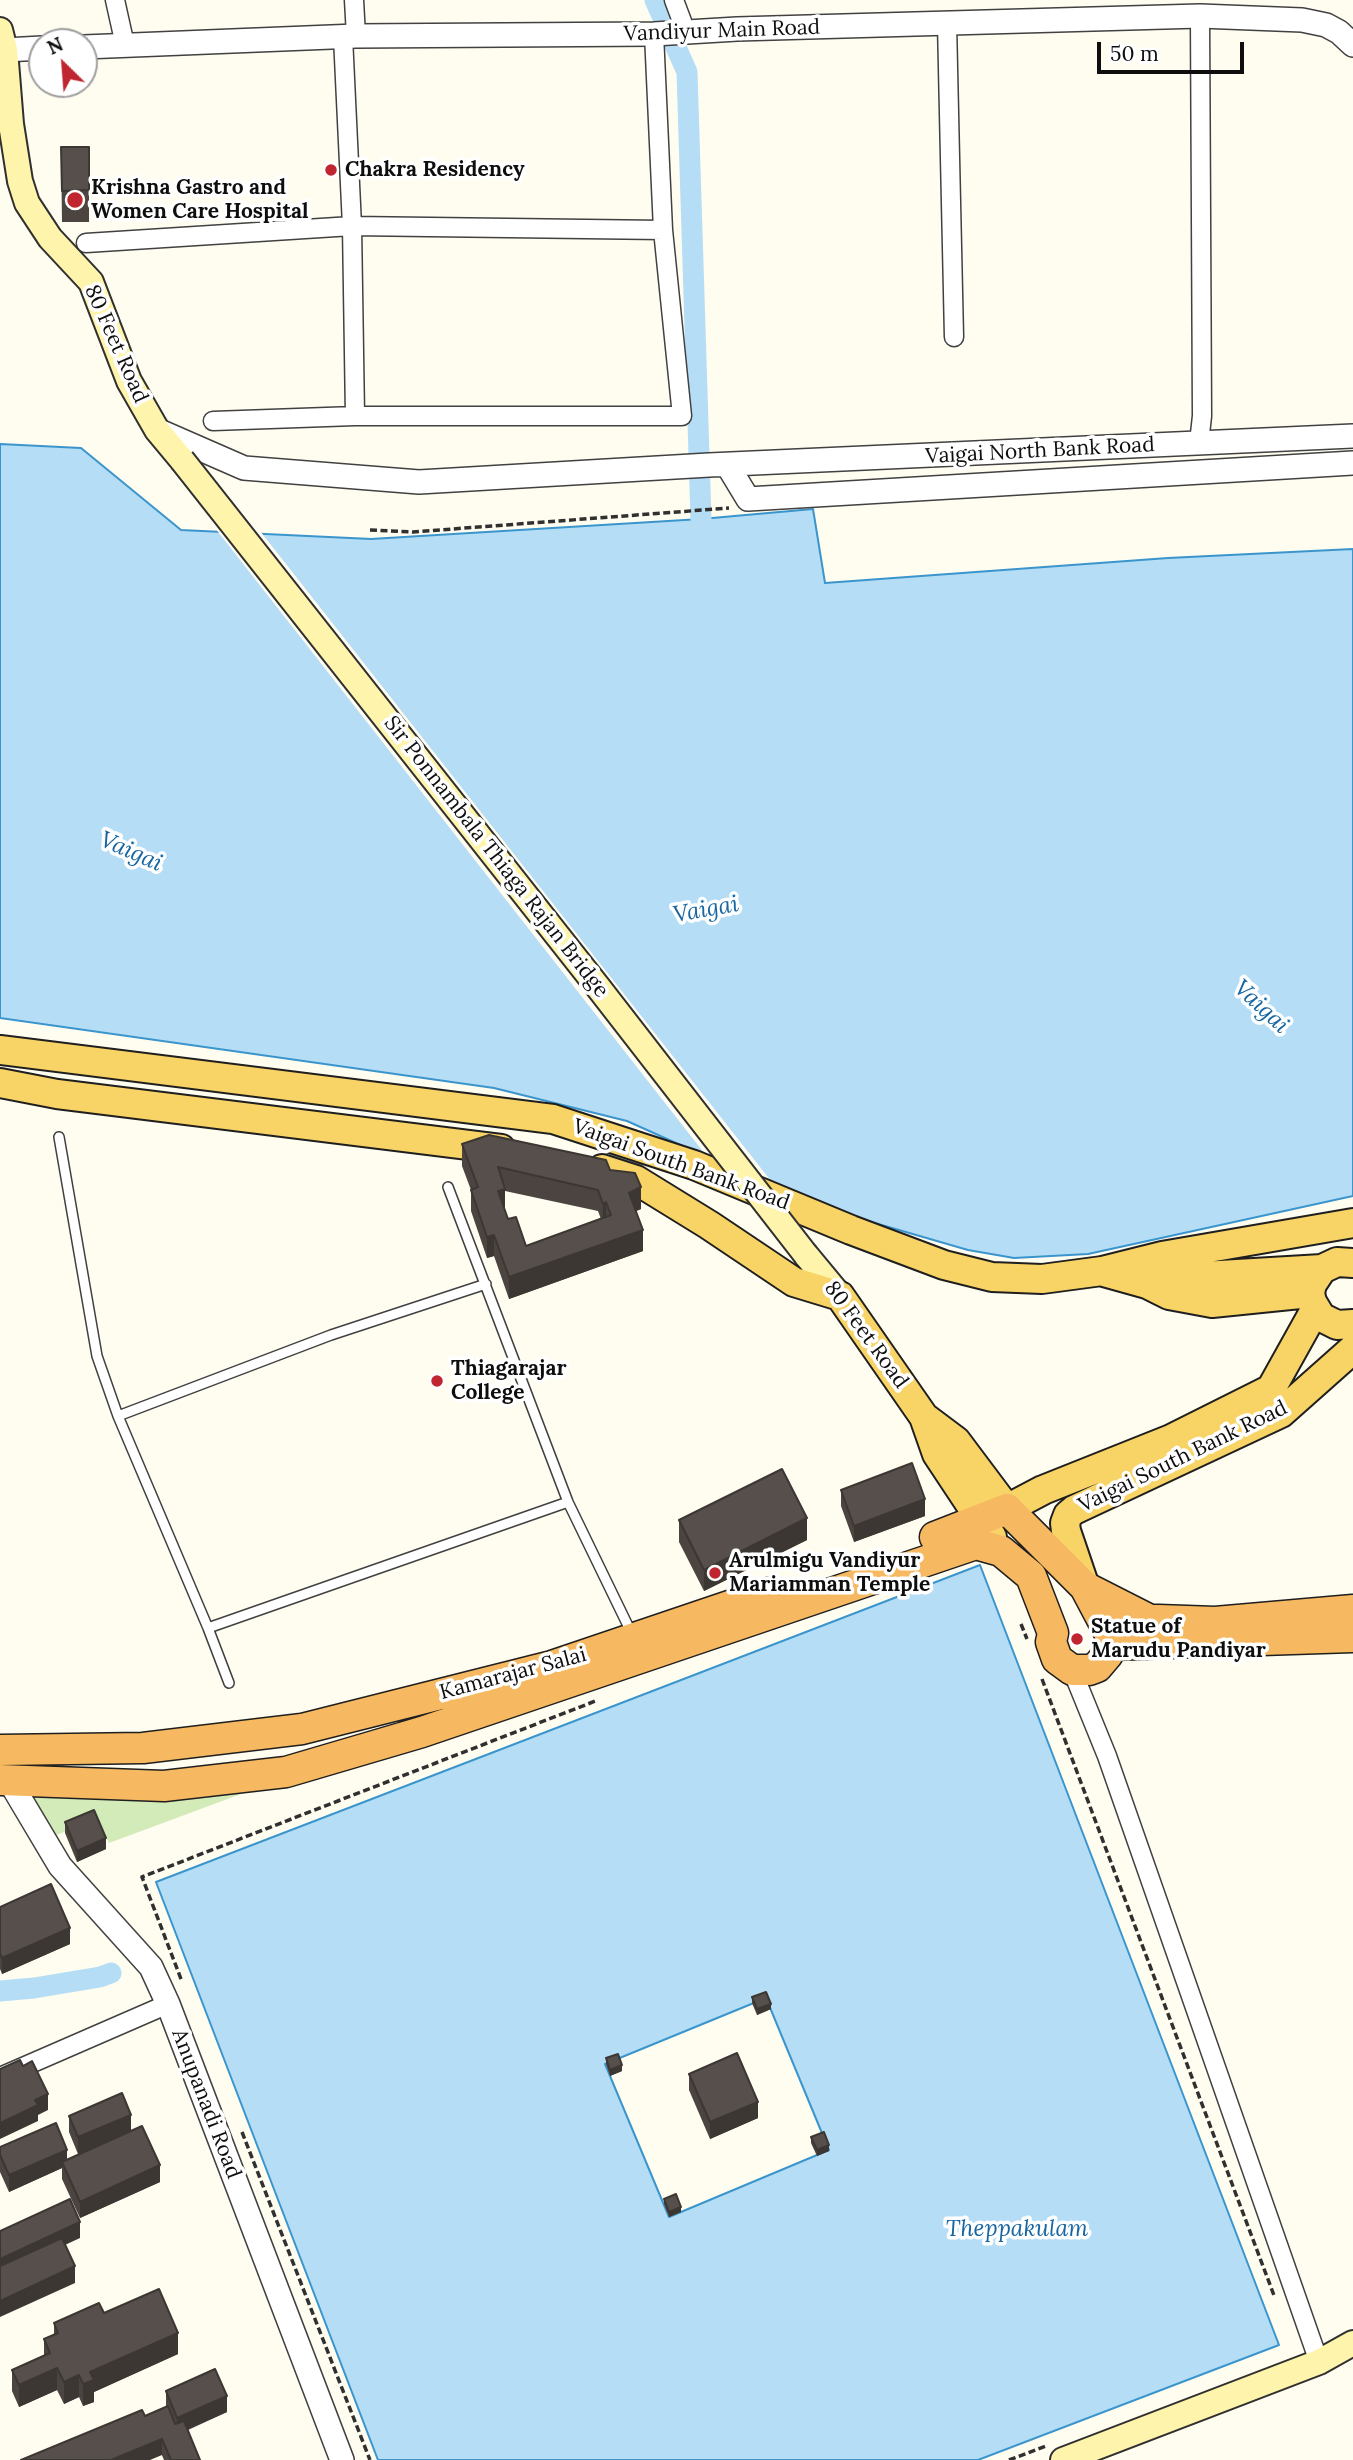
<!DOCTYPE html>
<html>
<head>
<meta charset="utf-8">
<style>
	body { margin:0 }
	#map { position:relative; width:1353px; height:2460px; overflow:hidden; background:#fffcf0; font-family:Lora,serif }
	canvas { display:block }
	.north { position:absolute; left:28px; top:28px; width:70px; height:70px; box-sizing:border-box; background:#fff; border:2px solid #9f9f9f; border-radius:50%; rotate:335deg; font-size:19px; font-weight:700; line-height:28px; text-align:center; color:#0e0e0e }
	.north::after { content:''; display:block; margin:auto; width:24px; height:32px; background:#bf262f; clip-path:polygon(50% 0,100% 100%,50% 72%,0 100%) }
	.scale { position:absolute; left:1097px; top:42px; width:147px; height:32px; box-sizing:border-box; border:4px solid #0e0e0e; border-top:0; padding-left:9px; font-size:21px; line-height:24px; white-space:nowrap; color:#0e0e0e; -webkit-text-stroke:5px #fff; paint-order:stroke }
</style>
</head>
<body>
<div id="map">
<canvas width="1353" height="2460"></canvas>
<div class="north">N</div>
<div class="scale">50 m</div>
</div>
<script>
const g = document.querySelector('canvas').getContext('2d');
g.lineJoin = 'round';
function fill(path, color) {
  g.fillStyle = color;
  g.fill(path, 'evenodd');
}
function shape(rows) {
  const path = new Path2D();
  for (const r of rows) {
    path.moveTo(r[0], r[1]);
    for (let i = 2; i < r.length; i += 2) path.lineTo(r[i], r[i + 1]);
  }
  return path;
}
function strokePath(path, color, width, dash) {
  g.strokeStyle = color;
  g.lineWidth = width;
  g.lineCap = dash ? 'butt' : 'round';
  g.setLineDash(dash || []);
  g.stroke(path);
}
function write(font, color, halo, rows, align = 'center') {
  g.font = font + ' Lora,serif';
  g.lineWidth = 7;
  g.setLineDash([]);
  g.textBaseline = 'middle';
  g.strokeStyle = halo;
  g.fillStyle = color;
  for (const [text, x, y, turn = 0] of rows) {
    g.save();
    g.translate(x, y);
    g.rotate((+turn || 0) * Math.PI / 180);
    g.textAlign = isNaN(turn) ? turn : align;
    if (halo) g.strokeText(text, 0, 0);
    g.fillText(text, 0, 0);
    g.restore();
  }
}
fill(shape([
	[250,1787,249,1791,109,1843,97,1818,52,1837,28,1802,28,1789]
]), '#d3eab9');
const water = shape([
	[0,444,81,448,181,530,371,539,701,519,813,509,825,583,1168,558,1353,549,1353,1196,1088,1254,1014,1258,968,1250,816,1206,627,1121,494,1088,0,1018,0,444],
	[980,1565,1279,2345,978,2460,378,2460,156,1882,980,1565],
	[766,1998,829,2150,669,2217,605,2064,766,1998]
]);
fill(water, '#b5def6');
strokePath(water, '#3b95cd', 2);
fill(shape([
	[215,528,260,531,782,1195,712,1163]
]), '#fffcf0');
strokePath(shape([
	[655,0,687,72,701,519,705,547],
	[0,1991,34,1988,100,1977,111,1973]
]), '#b5def6', 21);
const service = shape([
	[59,1137,97,1356,118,1416,208,1628,229,1683],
	[448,1187,568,1502,632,1634],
	[118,1416,331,1335,486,1284],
	[208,1628,568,1502]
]);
const minor = shape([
	[115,0,125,45],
	[354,0,356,36],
	[674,0,686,32],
	[947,23,954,337],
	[343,37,352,226,355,416],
	[86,243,352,226,663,230],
	[213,421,355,416,682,416,663,230,654,34],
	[1199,443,1202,416,1200,16],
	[1072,1670,1107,1756,1319,2362],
	[0,2077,168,2004]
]);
const tertiary = shape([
	[84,47,356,36,654,34,737,29,1200,16,1302,20,1326,25,1339,32,1353,45],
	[5,50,42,48],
	[157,430,244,468,419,482,709,465,1353,436],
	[728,466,748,499,1353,463],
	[10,1782,60,1866,151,1967,168,2004,342,2460]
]);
const secondary = shape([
	[0,30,5,50,11,124,20,181,27,203,50,238,91,282,129,381,157,430,182,460],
	[806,1255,840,1296],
	[1063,2460,1319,2362,1353,2343]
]);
const primary = shape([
	[0,1050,553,1119,694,1165,851,1230,944,1265,992,1277,1042,1279,1102,1271,1162,1256,1353,1223],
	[0,1083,57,1094,501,1149],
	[602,1169,636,1180,709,1225,794,1282,840,1296,924,1417,937,1454,992,1537],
	[1353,1263,1337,1262,1322,1269,1312,1284,1310,1293,1312,1302,1321,1317,1337,1325,1353,1324],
	[1104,1272,1147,1284,1169,1278,1322,1269],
	[1147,1284,1169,1295,1212,1303,1310,1293],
	[924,1417,956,1441,1007,1509,1043,1490,1171,1439,1271,1389,1315,1310],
	[1085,1587,1066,1531,1065,1523,1068,1515,1074,1510,1281,1413,1353,1349]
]);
const trunk = shape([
	[935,1537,1007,1509,1085,1587,1148,1619],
	[1130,1619,1215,1622,1353,1610],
	[1111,1645,1353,1637],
	[0,1750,143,1748,302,1729,552,1666,768,1593],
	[0,1780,164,1786,286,1772,422,1732,976,1544,1001,1551,1031,1576,1053,1633,1051,1642,1057,1659,1072,1670,1089,1670,1097,1667,1108,1654,1111,1636,1085,1587]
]);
strokePath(service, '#414141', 12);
strokePath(minor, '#414141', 21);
strokePath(tertiary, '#414141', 26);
strokePath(secondary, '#303030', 28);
strokePath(primary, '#1f1f1f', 32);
strokePath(trunk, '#1f1f1f', 33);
strokePath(shape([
	[370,530,413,532,729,508],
	[1021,1624,1027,1639],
	[1042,1679,1275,2298],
	[181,1979,142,1877,598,1700],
	[242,2132,370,2460],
	[1009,2460,1046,2446]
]), '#303030', 3.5, [7, 3.5]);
strokePath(service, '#fff', 9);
strokePath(minor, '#fff', 18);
strokePath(tertiary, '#fff', 23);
strokePath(secondary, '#fff4ab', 24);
strokePath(primary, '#f8d366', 28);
strokePath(trunk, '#f6b860', 30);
const secondaryBridge = shape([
	[182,460,598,987,806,1255]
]);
strokePath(secondaryBridge, '#303030', 28, []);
strokePath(secondaryBridge, '#fff4ab', 24);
fill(shape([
	[61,147,89,147,89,222,62,222],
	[462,1144,610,1170,641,1209,636,1211,643,1251,509,1299,494,1256,487,1258,471,1211,471,1190,462,1166],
	[505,1191,598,1211,601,1219,526,1246,508,1219,505,1210],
	[841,1490,925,1516,854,1542,841,1506],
	[679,1520,807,1540,704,1591,679,1542],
	[65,1822,106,1849,77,1862,65,1833],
	[0,1907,70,1944,2,1974,0,1969],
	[752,1997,771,2009,757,2015,752,2003],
	[606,2058,622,2071,610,2076,606,2064],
	[689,2074,758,2118,710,2139,689,2090],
	[69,2116,131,2131,160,2182,80,2218,62,2179,62,2168,9,2192,0,2172,0,2147,67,2160,129,2132,78,2154,69,2132],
	[811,2137,829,2151,817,2156,811,2143],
	[664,2199,681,2212,669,2217,664,2204],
	[104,2313,178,2354,94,2392,94,2402,83,2406,79,2397,64,2404,57,2390,19,2407,12,2391,12,2370,44,2355,44,2339,54,2335,54,2323],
	[166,2391,227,2412,188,2430,200,2460,164,2460,145,2416,166,2407]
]), '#4b4440');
fill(shape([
	[641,1187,641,1209,629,1214,629,1193],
	[505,1189,505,1210,498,1191],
	[606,1202,606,1224,603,1226,603,1204],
	[643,1230,643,1251,509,1299,509,1277],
	[494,1235,494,1256,487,1258,487,1237],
	[925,1499,925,1516,854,1542,854,1526],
	[807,1518,807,1540,704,1591,704,1570],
	[106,1838,106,1849,77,1862,77,1851],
	[70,1928,70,1944,2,1974,2,1958],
	[771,2004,771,2009,757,2015,757,2009],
	[622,2065,622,2071,610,2076,610,2070],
	[48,2094,48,2110,38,2115,38,2121,0,2139,0,2123,35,2100],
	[758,2102,758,2118,710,2139,710,2122],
	[131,2115,131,2131,78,2154,78,2137],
	[829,2145,829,2151,817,2156,817,2150],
	[67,2150,67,2166,62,2162,62,2168,9,2192,9,2175],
	[160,2165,160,2182,80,2218,80,2202],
	[681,2207,681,2212,669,2217,669,2212],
	[80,2222,80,2238,0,2275,0,2259],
	[75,2266,75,2283,0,2317,0,2301],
	[178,2333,178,2354,94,2392,94,2402,83,2406,83,2384,90,2372],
	[57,2368,57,2390,19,2407,19,2385],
	[79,2375,79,2397,64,2404,64,2382],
	[227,2396,227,2412,177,2434,177,2418],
	[162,2439,162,2455,150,2460,111,2460]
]), '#3d3734');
const building = shape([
	[61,147,89,147,89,190,62,191,61,147],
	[489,1135,606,1160,610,1170,635,1173,641,1187,629,1193,643,1230,509,1277,494,1235,487,1237,471,1190,478,1187,462,1144,489,1135],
	[498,1167,598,1190,603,1204,606,1202,611,1215,526,1246,516,1217,508,1219,498,1191,505,1189,498,1167],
	[912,1463,925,1499,854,1526,841,1490,912,1463],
	[782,1469,807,1518,704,1570,679,1520,782,1469],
	[94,1810,106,1838,77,1851,65,1822,94,1810],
	[51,1884,70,1928,2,1958,0,1953,0,1907,51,1884],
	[766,1992,771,2004,757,2009,752,1997,766,1992],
	[737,2053,758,2102,710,2122,689,2074,737,2053],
	[618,2054,622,2065,610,2070,606,2058,618,2054],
	[20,2060,23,2066,32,2061,48,2094,35,2100,38,2105,0,2123,0,2069,20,2060],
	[122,2093,131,2115,78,2137,69,2116,122,2093],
	[56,2123,67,2150,9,2175,0,2155,0,2147,56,2123],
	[142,2126,160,2165,80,2202,62,2162,142,2126],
	[824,2132,829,2145,817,2150,811,2137,824,2132],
	[676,2194,681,2207,669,2212,664,2199,676,2194],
	[70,2199,80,2222,0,2259,0,2231,70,2199],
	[62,2238,75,2266,0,2301,0,2266,62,2238],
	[159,2289,178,2333,90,2372,94,2380,83,2384,79,2375,64,2382,57,2368,19,2385,12,2370,50,2353,44,2339,58,2333,54,2323,99,2303,104,2313,159,2289],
	[215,2369,227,2396,177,2418,166,2391,215,2369],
	[168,2406,175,2424,184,2421,200,2460,171,2460,162,2439,111,2460,21,2460,142,2410,145,2416,168,2406]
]);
fill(building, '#574f4b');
strokePath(building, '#3d3734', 2);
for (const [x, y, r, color] of [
	[331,170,7,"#bf262f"],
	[75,200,9,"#bf262f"],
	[437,1381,7,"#bf262f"],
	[715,1573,7,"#bf262f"],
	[1077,1639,7,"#bf262f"]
]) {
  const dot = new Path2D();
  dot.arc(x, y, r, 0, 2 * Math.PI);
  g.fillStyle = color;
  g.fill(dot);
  strokePath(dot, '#fff', 2.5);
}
write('21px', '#0e0e0e', '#fff', [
	["Vandiyur Main Road",722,31,-2],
	["80 Feet Road",116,344,66],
	["Vaigai North Bank Road",1040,451,-3],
	["Sir Ponnambala Thiaga Rajan Bridge",496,857,52],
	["Vaigai South Bank Road",681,1165,20],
	["80 Feet Road",866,1335,54],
	["Vaigai South Bank Road",1183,1457,-26],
	["Kamarajar Salai",513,1674,-15],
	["Anupanadi Road",206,2104,69]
]);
write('bold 21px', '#0e0e0e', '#fff', [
	["Chakra Residency",345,170],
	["Krishna Gastro and",91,188],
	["Women Care Hospital",91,212],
	["Thiagarajar",451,1369],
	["College",451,1393],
	["Arulmigu Vandiyur",729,1561],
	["Mariamman Temple",729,1585],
	["Statue of",1091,1627],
	["Marudu Pandiyar",1091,1651]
], 'left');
write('italic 23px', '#1766a1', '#fff', [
	["Vaigai",131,852,24],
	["Vaigai",706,910,-10],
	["Vaigai",1261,1007,43],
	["Theppakulam",1017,2229]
]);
</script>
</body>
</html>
